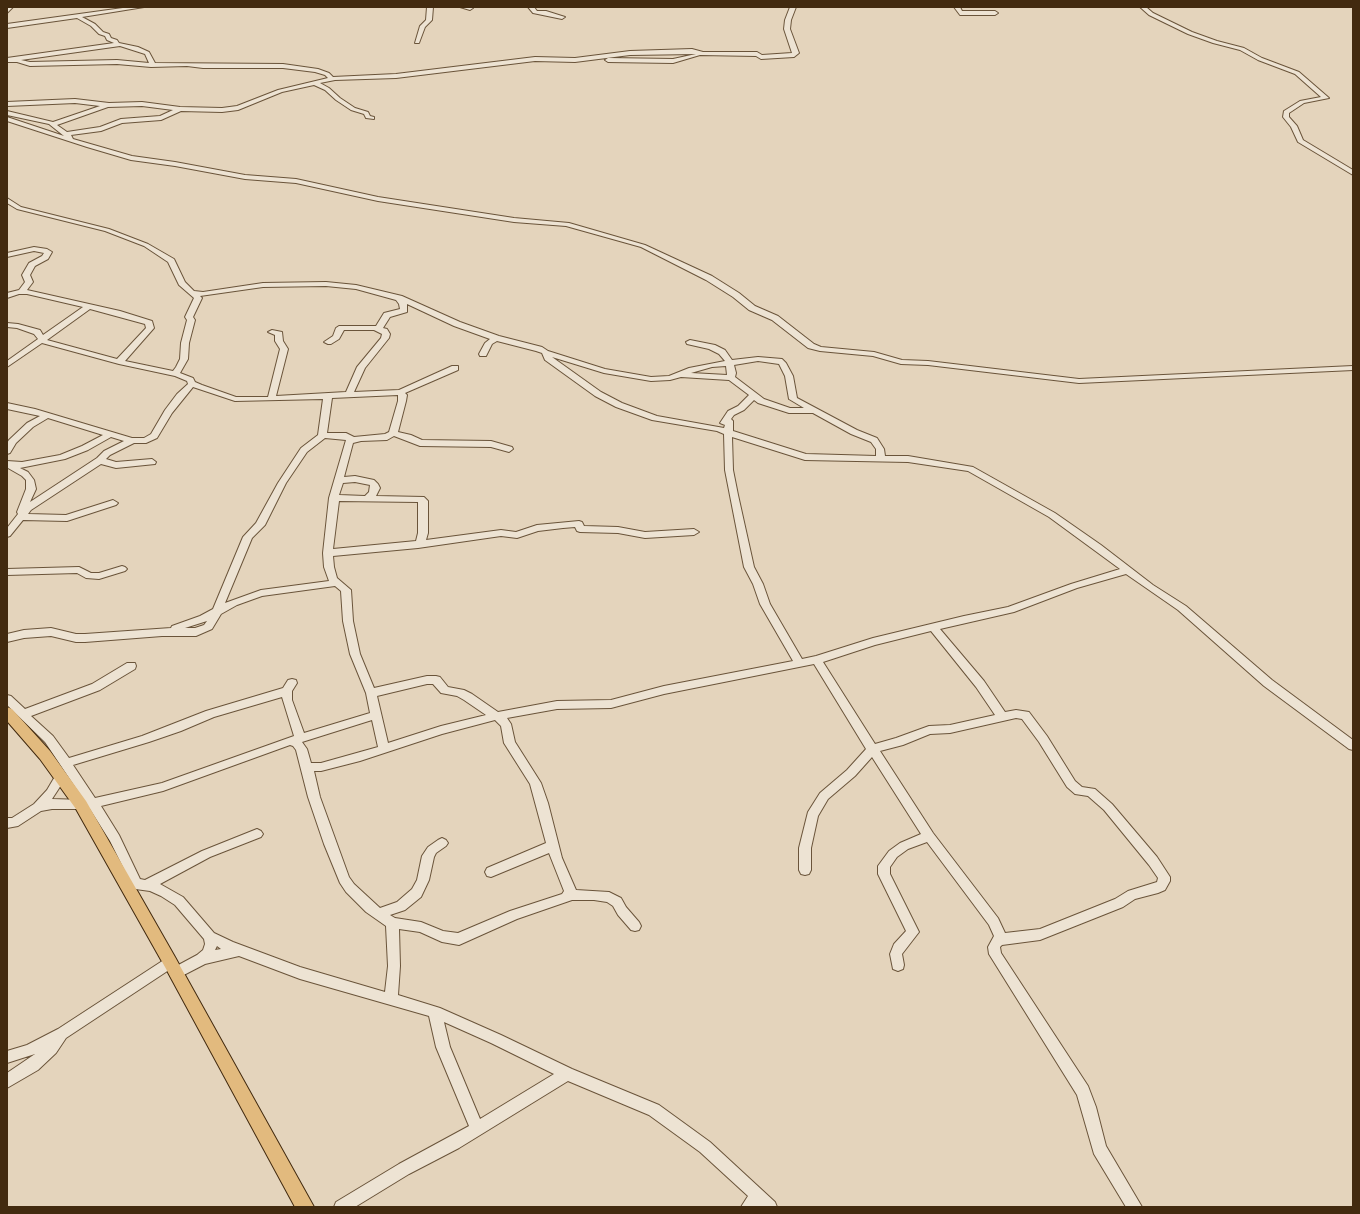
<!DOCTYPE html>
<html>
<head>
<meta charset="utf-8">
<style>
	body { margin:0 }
	#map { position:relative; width:1360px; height:1214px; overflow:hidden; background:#e4d4bc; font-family:"IM FELL Double Pica",serif }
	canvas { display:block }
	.frame { position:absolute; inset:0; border:8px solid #422a0f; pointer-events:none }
</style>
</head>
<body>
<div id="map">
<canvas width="1360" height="1214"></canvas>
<div class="frame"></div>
</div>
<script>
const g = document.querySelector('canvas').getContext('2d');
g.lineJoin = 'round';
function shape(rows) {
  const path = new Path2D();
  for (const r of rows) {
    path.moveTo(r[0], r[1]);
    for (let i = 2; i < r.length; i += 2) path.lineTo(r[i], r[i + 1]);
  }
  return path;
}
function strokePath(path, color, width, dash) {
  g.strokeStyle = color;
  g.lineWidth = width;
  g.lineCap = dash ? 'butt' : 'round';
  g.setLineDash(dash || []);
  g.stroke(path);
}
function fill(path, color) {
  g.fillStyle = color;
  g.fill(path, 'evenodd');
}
const minor = shape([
	[7,7,13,7,7,13,7,7],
	[130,7,144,7,82,17,95,24,103,32,109,34,111,38,117,40,119,43,138,47,149,52,155,63,283,64,318,69,329,73,333,77,396,74,535,57,575,58,630,51,692,49,703,52,757,52,762,55,792,53,784,29,785,20,790,7,796,7,791,20,790,29,799,53,794,57,761,59,756,56,700,55,673,63,608,62,605,60,608,58,673,59,696,54,630,55,575,62,535,61,396,78,335,80,320,83,329,88,340,98,355,108,368,112,370,116,374,117,374,119,366,118,364,114,351,110,336,100,325,90,314,85,282,92,238,110,222,112,181,111,161,120,122,123,101,131,71,135,73,139,132,156,175,162,245,175,296,179,378,197,514,218,569,223,645,245,712,276,739,293,755,306,778,316,814,344,821,347,874,352,902,360,928,361,1079,379,1353,366,1353,370,1079,383,928,365,901,364,873,356,820,351,808,348,772,320,749,310,733,297,706,280,641,247,566,226,514,222,378,201,296,183,245,179,175,166,131,160,87,147,7,121,7,117,64,136,49,124,7,115,7,111,53,122,100,106,75,103,7,106,7,102,75,99,109,103,142,102,180,107,222,108,237,106,278,90,328,78,325,75,315,72,283,68,203,68,187,66,151,67,117,64,30,66,17,62,7,62,7,58,114,43,107,40,105,36,99,34,91,26,77,18,7,28,7,24,130,7],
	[120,46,145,54,149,63,117,60,30,62,21,60,120,46],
	[142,106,173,110,160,116,121,119,100,127,67,132,57,125,108,107,142,106],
	[427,7,433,7,432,20,425,27,419,43,415,43,420,26,426,20,427,7],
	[460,7,472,7,473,8,470,10,460,7],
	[528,7,534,7,537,11,546,11,565,17,562,19,533,13,528,7],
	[954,7,960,7,962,11,995,11,998,13,995,15,960,15,954,7],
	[1140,7,1146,7,1153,13,1192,32,1217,41,1244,48,1262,58,1299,72,1329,98,1304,103,1289,113,1289,117,1297,126,1303,140,1353,170,1353,175,1298,142,1291,127,1283,117,1284,111,1300,101,1321,97,1295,74,1258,60,1240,50,1213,43,1188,34,1149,15,1140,7],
	[7,198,21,207,109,229,148,244,174,259,185,282,194,291,203,292,263,283,326,282,356,285,402,296,460,322,499,336,542,347,548,351,605,369,651,377,669,376,689,368,725,361,719,354,709,349,687,344,686,342,690,340,715,345,725,350,732,360,758,357,782,359,786,363,793,376,797,398,857,430,877,438,884,449,885,456,908,456,973,467,1055,513,1101,545,1153,585,1186,606,1272,680,1353,740,1353,750,1349,749,1264,686,1178,610,1126,574,1077,588,1014,612,940,629,984,681,1005,712,1016,710,1029,712,1047,736,1075,781,1082,787,1095,789,1112,804,1157,857,1170,877,1170,881,1165,890,1158,893,1135,899,1123,907,1040,940,1002,945,1000,947,1001,953,1088,1086,1096,1107,1106,1146,1142,1207,1126,1207,1094,1154,1077,1095,989,954,988,947,994,936,989,925,927,842,908,849,897,857,890,867,890,874,919,932,902,954,904,965,903,969,898,971,893,969,890,954,894,944,906,931,878,874,878,866,889,851,900,843,921,834,872,757,855,776,828,799,818,816,811,848,811,870,809,874,805,875,801,874,799,870,799,848,808,812,820,793,847,770,866,749,814,664,664,694,611,708,557,709,507,718,511,724,515,742,541,783,548,803,562,858,576,890,609,892,621,898,626,907,639,922,641,926,639,930,635,931,631,930,618,915,613,906,607,902,594,900,572,900,517,919,459,945,442,942,420,932,399,929,400,966,398,995,440,1008,501,1035,572,1069,659,1105,710,1142,775,1202,777,1207,741,1207,748,1196,700,1152,649,1115,568,1081,459,1148,409,1174,355,1207,334,1207,336,1202,399,1164,469,1126,436,1047,429,1016,300,979,239,956,205,964,176,979,171,977,169,973,171,969,197,955,203,950,205,944,204,939,175,905,161,896,150,891,121,887,119,883,121,879,128,877,110,841,90,809,52,809,41,811,18,826,7,828,7,818,12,818,34,804,47,790,57,773,61,772,65,773,67,776,52,799,84,800,45,742,7,705,7,695,11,696,25,709,92,684,127,663,135,663,136,666,135,669,100,690,31,716,53,736,69,758,142,736,206,711,283,688,288,680,292,679,296,680,297,683,292,691,292,700,304,733,370,713,366,693,350,654,343,621,341,591,335,586,262,596,237,605,221,614,212,629,196,636,162,636,85,642,76,642,51,636,24,638,7,642,7,634,24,630,51,628,76,634,85,634,171,628,172,626,200,616,213,609,243,537,256,523,278,483,301,448,318,435,323,399,235,401,193,387,172,413,157,438,146,443,134,443,110,455,106,459,116,462,152,459,156,462,155,464,116,468,101,464,31,510,28,514,66,515,113,500,118,503,116,505,67,521,23,520,10,536,7,537,7,528,18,514,17,512,26,489,26,480,22,476,8,468,7,461,22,462,60,455,82,446,103,435,48,418,33,427,16,443,10,453,7,454,7,443,9,440,27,423,40,416,7,409,7,403,35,409,132,438,144,438,151,434,165,410,177,394,188,384,187,381,175,376,119,364,42,343,7,367,7,361,38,339,34,334,17,328,7,327,7,323,18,324,40,330,43,335,83,307,27,294,19,294,7,298,7,293,19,290,25,282,22,275,29,263,42,256,44,253,34,251,7,257,7,253,34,247,47,249,52,252,48,259,35,266,30,275,33,282,27,290,120,311,152,321,154,328,125,361,173,371,176,367,180,359,181,343,187,320,185,317,194,298,179,285,168,262,144,246,105,231,17,209,7,203,7,198],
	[326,286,356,289,396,300,399,304,400,309,384,313,376,326,339,326,336,328,333,336,324,342,328,344,331,344,339,339,344,330,374,330,382,334,381,338,357,367,346,392,276,396,288,349,283,341,282,332,272,330,268,332,275,335,275,341,280,349,268,397,236,397,202,385,195,382,193,378,180,373,188,359,189,343,195,320,193,317,202,298,200,296,263,287,326,286],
	[407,304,454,326,490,339,485,343,479,354,480,356,486,356,492,344,497,341,536,351,542,353,545,360,595,396,616,407,652,420,717,431,724,434,725,470,744,567,753,584,760,604,793,661,664,686,611,700,557,701,498,712,472,694,464,690,448,687,440,677,436,676,427,676,374,688,360,654,353,621,351,590,337,578,334,567,333,556,418,548,501,536,517,538,538,531,563,528,575,527,577,531,580,532,618,533,645,538,694,535,699,532,694,529,645,532,618,527,584,526,582,522,579,521,537,525,516,532,501,530,426,540,428,533,428,501,424,497,376,496,380,488,378,484,374,480,355,476,344,477,353,443,361,441,387,440,394,436,420,446,491,447,509,452,513,449,512,447,491,441,422,440,411,435,398,432,406,401,407,395,405,393,458,370,458,366,452,366,399,390,354,392,365,368,389,338,390,334,387,329,383,328,390,317,407,312,407,304],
	[90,309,145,324,146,328,117,359,47,340,90,309],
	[552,357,604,373,651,381,670,380,681,377,729,380,749,395,738,406,728,411,720,423,725,425,724,428,657,416,622,403,601,392,552,357],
	[758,361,779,364,785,376,789,399,804,408,790,408,764,399,735,377,736,373,734,365,758,361],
	[726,366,727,375,691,373,712,367,726,366],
	[398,395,398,401,389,432,385,434,354,437,346,433,327,433,332,398,398,395],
	[754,400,758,403,789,413,813,413,851,434,871,442,876,449,876,456,806,454,733,431,733,421,731,419,734,415,744,410,754,400],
	[111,437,124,441,104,451,97,458,30,502,36,489,34,480,28,472,20,468,65,459,88,450,111,437],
	[732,437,805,460,908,462,968,471,1049,517,1120,569,1071,584,1008,607,964,616,873,638,816,656,802,659,770,604,763,584,754,567,738,495,733,470,732,437],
	[325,438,346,440,329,498,323,553,324,567,329,581,261,590,225,603,252,538,265,525,286,483,307,452,325,438],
	[355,482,370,485,369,492,365,496,339,495,343,483,355,482],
	[339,501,418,502,418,533,416,541,333,549,339,501],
	[207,621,204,625,195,628,185,628,207,621],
	[931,631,976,687,995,715,950,725,929,726,896,738,875,744,823,662,875,645,931,631],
	[427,684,433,684,441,693,457,696,464,700,486,715,441,726,388,743,377,696,427,684],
	[282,697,294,736,162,783,95,798,73,765,149,742,181,731,214,717,282,697],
	[1016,718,1022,719,1039,742,1067,787,1075,794,1088,796,1104,810,1149,865,1158,878,1157,882,1128,891,1115,899,1040,929,1005,933,998,918,933,833,880,751,903,745,930,734,950,733,1016,718],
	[372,720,378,747,321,763,311,763,307,749,302,742,372,720],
	[495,720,501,726,504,743,530,784,546,843,487,868,485,872,487,876,491,877,549,853,564,891,562,894,510,911,458,933,443,931,421,922,395,918,390,915,405,910,421,897,429,880,434,857,436,853,446,846,448,843,446,840,442,838,438,840,428,847,422,856,417,880,412,889,397,902,380,908,354,884,349,877,320,797,314,771,321,771,360,761,442,734,495,720],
	[290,745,293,746,296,750,308,797,324,844,340,883,346,892,366,912,386,926,388,966,385,992,300,967,233,942,214,933,183,897,160,884,210,857,261,837,263,834,261,831,257,829,202,851,145,880,140,879,119,835,101,806,163,791,290,745],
	[217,946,221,949,215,950,217,946],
	[444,1022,491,1043,554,1074,480,1119,450,1047,444,1022],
	[122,566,125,567,127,569,125,571,99,579,86,578,77,573,7,575,7,569,79,567,91,573,99,573,122,566],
	[170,956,175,958,176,962,175,966,66,1038,56,1053,38,1070,7,1088,7,1073,35,1054,7,1063,7,1051,27,1045,58,1029,170,956]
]);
const major = shape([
	[7,707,12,709,50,751,86,801,175,957,314,1207,295,1207,165,967,76,809,40,759,7,721,7,707]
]);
strokePath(minor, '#6a543a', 2);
strokePath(major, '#422a0f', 2);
fill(minor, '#ede3d3');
fill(major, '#e2ba7e');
</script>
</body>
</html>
